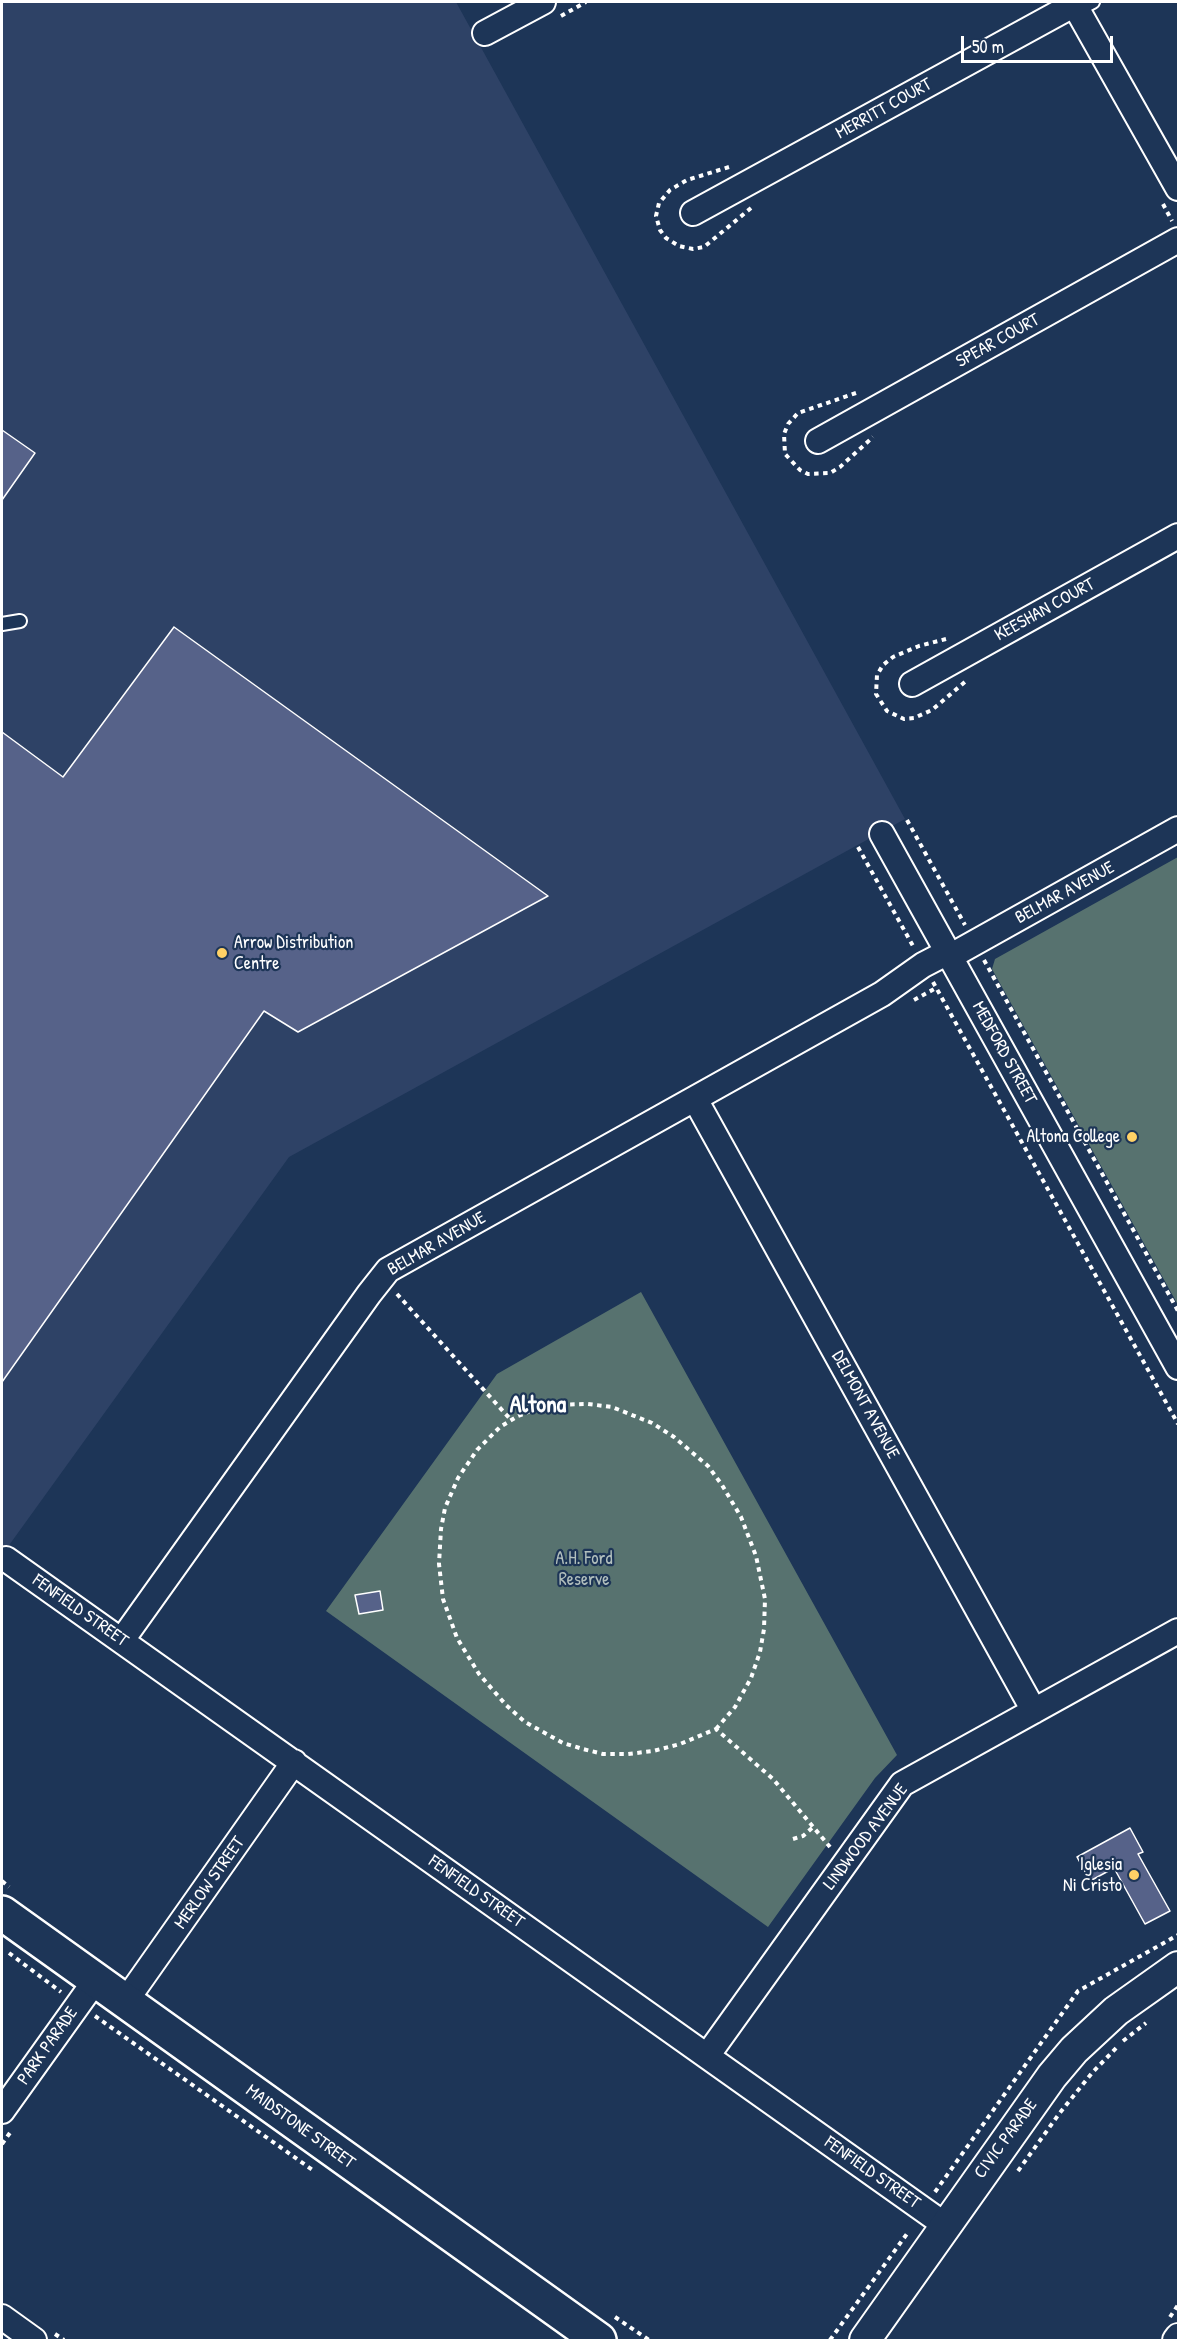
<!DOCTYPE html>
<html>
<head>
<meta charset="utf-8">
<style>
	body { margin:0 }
	#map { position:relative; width:1180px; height:2342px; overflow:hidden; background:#1d3557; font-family:"Patrick Hand",sans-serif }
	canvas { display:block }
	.frame { position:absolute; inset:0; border:3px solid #fff; pointer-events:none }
	.scale { position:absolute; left:961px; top:36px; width:152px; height:27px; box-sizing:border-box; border:3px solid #fff; border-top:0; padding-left:8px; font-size:18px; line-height:21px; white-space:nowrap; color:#fff; -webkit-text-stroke:4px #1d3557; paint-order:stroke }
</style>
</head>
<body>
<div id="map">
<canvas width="1180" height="2342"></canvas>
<div class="frame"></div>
<div class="scale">50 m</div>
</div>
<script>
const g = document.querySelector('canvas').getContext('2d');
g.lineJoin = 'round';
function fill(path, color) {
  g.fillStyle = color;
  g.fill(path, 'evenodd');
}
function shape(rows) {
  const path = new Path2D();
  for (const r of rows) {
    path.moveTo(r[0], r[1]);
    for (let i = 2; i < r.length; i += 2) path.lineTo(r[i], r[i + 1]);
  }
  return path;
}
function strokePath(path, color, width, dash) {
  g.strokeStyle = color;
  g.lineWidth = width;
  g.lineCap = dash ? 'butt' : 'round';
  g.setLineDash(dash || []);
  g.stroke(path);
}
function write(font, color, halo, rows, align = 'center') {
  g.font = font + ' "Patrick Hand",sans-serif';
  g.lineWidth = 4.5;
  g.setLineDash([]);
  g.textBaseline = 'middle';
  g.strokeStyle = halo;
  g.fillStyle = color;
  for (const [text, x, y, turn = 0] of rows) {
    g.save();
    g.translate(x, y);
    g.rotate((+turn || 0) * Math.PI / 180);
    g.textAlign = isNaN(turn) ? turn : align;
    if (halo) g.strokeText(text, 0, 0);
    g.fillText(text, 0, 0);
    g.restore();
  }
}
fill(shape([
	[2,2,456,2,905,819,289,1157,2,1555]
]), '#2e4266');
fill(shape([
	[1178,857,1178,1305,992,969,995,959],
	[641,1292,897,1755,875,1778,768,1927,326,1611,497,1374]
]), '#57726f');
const building = shape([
	[2,430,35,453,2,500,2,430],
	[174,627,548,896,298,1032,264,1011,2,1382,2,732,63,777,174,627],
	[380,1591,383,1610,359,1614,355,1595,380,1591],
	[1130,1828,1143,1852,1138,1854,1170,1911,1145,1924,1114,1868,1090,1881,1077,1857,1130,1828]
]);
fill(building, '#566289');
strokePath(building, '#fff', 1.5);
const service = shape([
	[1078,10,1093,2],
	[2,624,20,621]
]);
const minor = shape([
	[1073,2,1178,188],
	[485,33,543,2],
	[693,213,1075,4],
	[818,441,1178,240],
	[912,684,1178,536],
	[882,834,1178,1367],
	[951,956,1178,829],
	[695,1099,1034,1711],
	[6,1559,945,2225],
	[122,1640,369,1294,388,1270,882,994,923,965,948,952],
	[125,2002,294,1762],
	[707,2056,902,1784,1178,1631],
	[2,2111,95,1981],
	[2,2317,34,2340],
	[1175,2340,1178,2336]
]);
const tertiary = shape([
	[865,2340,1052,2076,1074,2050,1116,2011,1178,1967]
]);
const secondary = shape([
	[2,1913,599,2340]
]);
strokePath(service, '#fff', 16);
strokePath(minor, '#fff', 28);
strokePath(tertiary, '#fff', 34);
strokePath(secondary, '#fff', 38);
strokePath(shape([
	[561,16,586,2],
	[729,167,687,180,670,190,659,203,656,216,660,230,666,238,679,246,693,249,704,247,751,208],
	[1163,204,1172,221],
	[856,393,798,413,788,424,784,434,785,454,800,470,808,474,830,473,840,467,873,437],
	[946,639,919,646,893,657,883,665,877,675,876,694,887,711,904,719,914,718,932,710,966,681],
	[907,820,965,925],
	[858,847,913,946],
	[984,960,1178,1311],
	[933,982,1178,1424],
	[914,1000,936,988],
	[397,1294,511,1420],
	[716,1729,735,1707,751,1678,760,1652,764,1629,765,1599,756,1556,741,1517,722,1485,708,1466,674,1437,652,1423,612,1407,588,1404,546,1405,518,1416,500,1427,477,1450,458,1478,445,1508,441,1529,439,1564,443,1599,457,1638,479,1674,506,1705,525,1722,563,1743,583,1749,603,1754,628,1754,653,1751,680,1744,716,1729,773,1779,830,1847],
	[793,1839,803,1836,813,1827],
	[2,1881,9,1887],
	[9,1953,61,1992],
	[95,2016,314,2171],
	[1123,2041,1146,2023],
	[2,2144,12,2130],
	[1018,2171,1059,2114,1092,2073,1118,2046],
	[935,2192,1078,1991,1178,1935],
	[615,2317,649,2340],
	[1170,2317,1178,2305],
	[55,2334,64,2340],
	[830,2340,909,2231]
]), '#fff', 4, [4.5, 4.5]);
strokePath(service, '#1d3557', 12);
strokePath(minor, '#1d3557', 24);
strokePath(tertiary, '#1d3557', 30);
strokePath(secondary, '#1d3557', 33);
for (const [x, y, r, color] of [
	[222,953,6,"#ffd166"],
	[1132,1137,6,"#ffd166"],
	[1134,1875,6,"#ffd166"]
]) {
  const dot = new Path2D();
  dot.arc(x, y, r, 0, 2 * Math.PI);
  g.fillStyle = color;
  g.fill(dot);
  strokePath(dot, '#1d3557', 2);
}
write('18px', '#fff', '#1d3557', [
	["MERRITT COURT",884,109,-29],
	["SPEAR COURT",998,341,-29],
	["KEESHAN COURT",1045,610,-29],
	["BELMAR AVENUE",1065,893,-29],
	["MEDFORD STREET",1004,1053,61],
	["BELMAR AVENUE",437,1244,-30],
	["DELMONT AVENUE",865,1405,61],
	["FENFIELD STREET",80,1611,35],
	["LINDWOOD AVENUE",866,1837,-53],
	["MERLOW STREET",210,1883,-55],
	["FENFIELD STREET",476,1892,35],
	["PARK PARADE",48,2046,-55],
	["MAIDSTONE STREET",300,2127,36],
	["CIVIC PARADE",1006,2139,-54],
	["FENFIELD STREET",872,2173,35]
]);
write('18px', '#fff', '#1d3557', [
	["Arrow Distribution",234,943,"left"],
	["Centre",234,964,"left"],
	["Altona College",1120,1137],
	["Iglesia",1122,1865],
	["Ni Cristo",1122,1886]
], 'right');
write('18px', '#b3c0be', '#1d3557', [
	["A.H. Ford",584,1559],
	["Reserve",584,1580]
]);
write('bold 24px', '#fff', '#1d3557', [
	["Altona",538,1406]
]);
</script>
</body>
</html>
